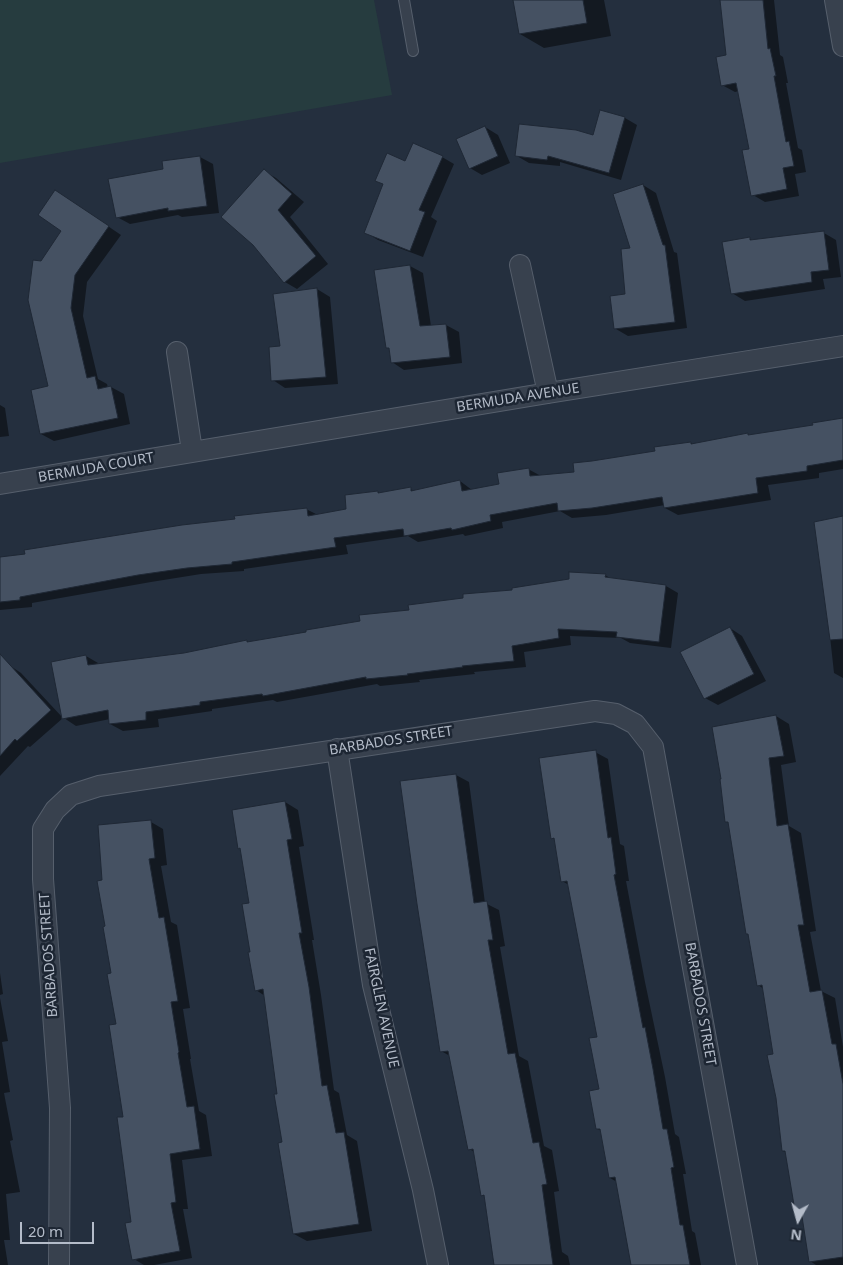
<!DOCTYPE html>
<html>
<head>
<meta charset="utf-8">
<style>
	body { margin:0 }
	#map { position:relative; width:843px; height:1265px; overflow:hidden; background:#242f3e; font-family:"Noto Sans",sans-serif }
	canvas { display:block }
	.north { position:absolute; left:773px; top:1195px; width:50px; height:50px; -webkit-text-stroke:4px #1d2633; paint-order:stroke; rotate:187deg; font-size:14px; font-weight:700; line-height:20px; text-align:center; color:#b4bcc9 }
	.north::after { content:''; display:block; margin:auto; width:18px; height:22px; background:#b4bcc9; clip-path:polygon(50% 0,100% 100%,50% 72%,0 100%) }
	.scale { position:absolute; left:20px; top:1222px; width:74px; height:22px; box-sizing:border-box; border:2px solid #b4bcc9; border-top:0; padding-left:6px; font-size:15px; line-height:18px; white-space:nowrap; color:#b4bcc9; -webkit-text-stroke:4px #1d2633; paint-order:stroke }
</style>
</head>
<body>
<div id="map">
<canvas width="843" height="1265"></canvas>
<div class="north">N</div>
<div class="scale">20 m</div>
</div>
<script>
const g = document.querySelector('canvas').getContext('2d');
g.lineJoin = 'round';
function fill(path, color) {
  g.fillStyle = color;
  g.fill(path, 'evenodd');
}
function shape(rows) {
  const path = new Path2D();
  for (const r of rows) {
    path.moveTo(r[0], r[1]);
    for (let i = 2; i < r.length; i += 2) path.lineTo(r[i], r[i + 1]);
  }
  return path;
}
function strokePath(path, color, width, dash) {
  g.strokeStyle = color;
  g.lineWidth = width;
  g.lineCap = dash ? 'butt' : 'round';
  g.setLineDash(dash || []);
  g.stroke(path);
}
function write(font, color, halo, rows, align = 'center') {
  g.font = font + ' "Noto Sans",sans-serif';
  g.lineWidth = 5;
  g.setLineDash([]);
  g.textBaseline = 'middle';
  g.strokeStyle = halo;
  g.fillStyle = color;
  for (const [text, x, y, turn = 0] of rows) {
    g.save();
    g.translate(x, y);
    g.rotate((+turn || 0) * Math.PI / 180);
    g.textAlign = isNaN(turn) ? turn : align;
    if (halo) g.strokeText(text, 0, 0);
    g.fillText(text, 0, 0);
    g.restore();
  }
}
fill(shape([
	[0,0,374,0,392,95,0,163]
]), '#263c3f');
fill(shape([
	[514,0,604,0,611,36,544,48,520,34],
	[721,0,774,0,780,55,783,57,788,83,786,83,798,148,802,150,806,172,795,174,799,196,765,202,753,195,751,150,739,91,735,92,722,85,727,56],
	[625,118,637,125,621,180,560,162,560,166,529,163,517,156,594,136],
	[485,127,498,135,510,163,482,175,470,168],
	[200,157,213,164,219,213,182,217,178,215,130,224,117,217,164,170],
	[442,157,454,164,431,217,437,221,423,257,378,240,365,232,384,184,405,162],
	[264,171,276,178,304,202,290,217,328,264,297,289,285,282],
	[643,185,656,193,674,252,677,253,687,328,628,336,616,329,627,295,631,249],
	[56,191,121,235,87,282,83,316,98,379,107,384,108,388,111,387,124,394,130,424,54,441,41,434,50,387,42,262,63,231],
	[824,233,836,240,841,277,823,279,825,289,745,301,732,293,750,239,754,241],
	[410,266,423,273,431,326,446,325,459,332,462,363,404,370,392,362,390,349,387,347,376,271],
	[317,289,330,297,338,384,285,388,273,380,281,347,274,295],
	[0,405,5,408,9,436,0,437],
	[843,419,843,469,819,473,819,478,768,485,771,500,678,515,665,508,665,505,606,515,572,518,560,511,502,522,503,528,465,536,463,534,418,542,408,536,346,545,348,554,244,569,244,571,201,574,151,582,32,603,32,607,0,610,0,558,306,509,318,515,348,510,378,492,381,494,410,489,415,491,460,481,472,490,500,485,528,469,541,476,576,473,691,443,693,444,747,435,749,436,814,426],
	[843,518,843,678,834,673,821,554],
	[605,575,613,580,666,586,678,593,671,648,630,643,621,638,570,636,571,645,524,652,526,667,474,672,475,674,419,680,420,682,380,686,377,684,277,702,273,700,212,709,212,711,158,719,159,727,123,731,110,724,110,719,76,726,64,718,86,656,98,663,99,665,184,654,247,641,249,643,514,591],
	[730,628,742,636,766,681,718,705,705,698],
	[9,665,21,673,63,718,30,747,28,746,0,776,0,673],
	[776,716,789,724,796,762,781,765,789,826,801,833,816,931,810,932,821,991,835,998,843,1047,843,1265,816,1265,810,1261,803,1214,797,1210,787,1153,783,1151,774,1055,764,989,758,985,739,889,729,823,726,821],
	[595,752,608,759,620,844,624,846,629,881,626,881,645,982,665,1077,675,1134,679,1137,686,1174,683,1174,692,1231,695,1233,701,1265,632,1265,617,1182,610,1178,602,1131,597,1129,600,1090,599,1038,569,885,562,881,556,840,552,838],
	[456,775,469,782,485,903,499,910,505,946,500,947,519,1056,528,1061,544,1146,552,1150,559,1191,554,1192,562,1252,568,1256,570,1265,494,1265,493,1259,494,1259,486,1197,482,1195,475,1152,469,1149,450,1056,441,1051],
	[285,802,298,810,304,846,299,847,314,940,312,940,321,995,334,1090,339,1093,347,1135,357,1141,372,1231,307,1241,294,1234,265,996,256,990,252,953,251,904],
	[151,822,163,829,167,865,161,866,171,922,177,925,190,1008,183,1009,191,1059,190,1059,199,1111,206,1115,212,1156,182,1160,188,1209,183,1209,192,1258,154,1265,144,1265,134,1259,118,1025,107,927,104,881],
	[0,973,3,994,0,995],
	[0,998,8,1041,2,1042,10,1092,4,1093,13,1140,10,1141,20,1192,6,1194,10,1240,4,1240,8,1265,0,1265]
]), '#0007');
const building = shape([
	[513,0,583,0,587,23,519,34,513,0],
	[720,0,763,0,768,49,770,48,776,76,774,76,786,142,789,141,794,166,783,168,787,189,751,196,742,150,749,149,736,83,721,86,716,57,726,55,720,0],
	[600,110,625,117,609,173,548,156,547,160,515,156,519,124,576,130,593,135,600,110],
	[485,126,498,156,469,169,456,139,485,126],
	[413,143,443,156,419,210,425,212,410,251,364,233,383,184,375,181,387,153,405,161,413,143],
	[200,156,207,206,168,211,168,208,116,218,108,179,163,169,162,161,200,156],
	[264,169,292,194,278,210,316,256,284,283,253,245,221,217,264,169],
	[643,184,663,245,665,245,675,322,614,329,610,296,625,294,621,249,630,248,613,194,643,184],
	[55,190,109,226,75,275,71,308,87,378,95,376,98,389,111,386,118,418,40,434,31,390,48,386,28,300,33,260,41,261,61,231,38,215,55,190],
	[824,231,829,270,811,272,812,282,731,294,722,242,750,237,750,240,824,231],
	[410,265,420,326,446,324,450,357,391,363,389,348,386,348,374,270,410,265],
	[317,288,326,377,271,381,269,347,280,346,273,294,317,288],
	[843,418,843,460,807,466,807,471,756,478,758,493,664,508,662,497,592,508,558,511,557,503,490,515,491,521,452,530,451,528,404,536,403,529,334,538,336,547,232,562,232,564,187,568,138,575,20,597,20,600,0,602,0,557,25,554,24,550,182,525,235,519,234,516,307,508,308,516,346,509,345,495,378,491,378,493,411,487,411,491,460,480,462,491,499,484,497,473,529,468,530,476,574,472,573,463,592,461,655,451,654,447,691,442,691,444,748,433,748,435,813,425,812,423,843,418],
	[843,516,843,639,830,640,814,522,843,516],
	[569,572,606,574,605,577,666,585,659,642,616,637,617,632,558,629,559,638,512,646,514,661,462,666,463,667,407,674,408,675,366,679,366,677,263,696,262,694,200,702,200,705,146,712,146,720,109,724,108,710,62,719,51,662,86,655,88,665,184,653,247,640,247,642,306,632,306,630,360,621,359,615,409,610,408,605,463,598,463,594,512,590,512,588,569,579,569,572],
	[730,627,754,674,704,699,680,652,730,627],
	[0,654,51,710,17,741,15,739,0,756,0,654],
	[776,715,784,756,769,758,777,826,788,824,804,925,798,925,810,992,822,990,832,1044,836,1044,843,1084,843,1257,809,1262,801,1210,795,1211,785,1151,782,1151,776,1098,767,1055,773,1054,762,985,757,986,748,934,746,934,728,822,725,822,720,779,721,779,712,727,776,715],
	[596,750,608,838,611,837,616,874,614,875,643,1028,645,1027,653,1069,663,1129,667,1129,674,1167,671,1168,680,1225,683,1225,690,1265,631,1265,615,1177,609,1178,600,1129,596,1129,589,1091,599,1089,589,1038,597,1037,567,881,561,882,554,838,551,839,539,758,596,750],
	[456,774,474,903,487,901,493,940,488,940,508,1054,515,1053,533,1143,539,1142,547,1184,542,1185,553,1265,494,1265,484,1195,481,1196,473,1149,468,1150,448,1051,440,1052,417,904,400,781,456,774],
	[285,801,292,839,287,840,302,933,299,933,309,987,322,1086,327,1085,336,1133,344,1132,359,1224,293,1234,278,1143,282,1142,274,1094,277,1094,263,989,255,991,248,952,250,952,242,904,249,903,240,848,238,849,232,810,285,801],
	[151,820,155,858,149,859,159,918,164,917,178,1001,171,1002,179,1052,178,1053,187,1107,194,1106,200,1149,170,1154,176,1202,171,1203,180,1251,132,1260,125,1223,131,1222,117,1117,123,1117,109,1025,116,1024,107,974,111,973,103,927,105,926,97,881,102,880,98,825,151,820]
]);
fill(building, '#455162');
strokePath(building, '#1f2835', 1);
const lane = shape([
	[404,0,413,51]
]);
const street = shape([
	[835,0,843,46],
	[520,265,548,393],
	[177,352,192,451],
	[0,484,548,393,843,346],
	[337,749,373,985,423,1190,438,1265],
	[59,1265,60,1108,43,879,43,829,55,810,71,795,99,786,595,711,616,714,635,724,653,747,747,1265]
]);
strokePath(lane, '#565f6c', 12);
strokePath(street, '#565f6c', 22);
strokePath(lane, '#38414e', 10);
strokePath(street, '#38414e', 20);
write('14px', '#b4bcc9', '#1d2633', [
	["BERMUDA AVENUE",518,398,-9],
	["BERMUDA COURT",96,468,-10],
	["BARBADOS STREET",391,741,-9],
	["BARBADOS STREET",49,955,-94],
	["BARBADOS STREET",700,1004,80],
	["FAIRGLEN AVENUE",381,1008,78]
]);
</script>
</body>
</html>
